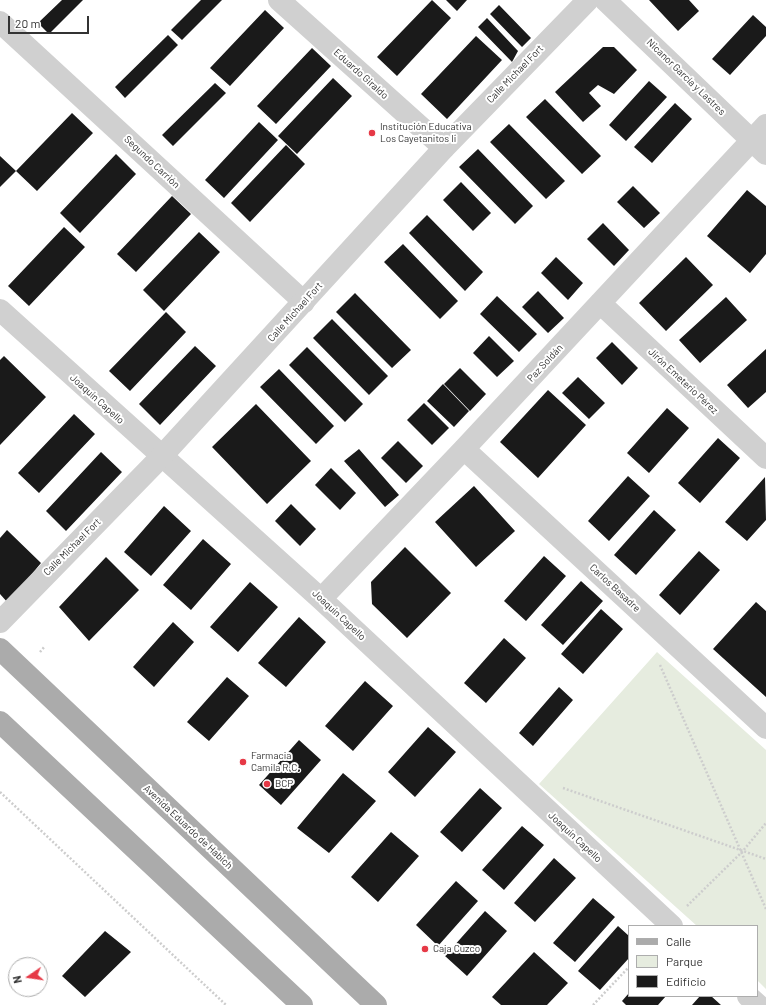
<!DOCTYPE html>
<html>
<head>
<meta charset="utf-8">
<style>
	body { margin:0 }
	#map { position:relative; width:766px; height:1005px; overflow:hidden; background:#fff; font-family:Barlow,sans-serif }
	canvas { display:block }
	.legend { position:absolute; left:628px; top:925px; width:130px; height:72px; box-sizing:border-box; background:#fff; border:1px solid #adadad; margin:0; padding:5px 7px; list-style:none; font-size:12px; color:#333 }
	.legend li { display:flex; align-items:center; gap:8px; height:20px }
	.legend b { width:20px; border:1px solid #adadad }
	.north { position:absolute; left:8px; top:957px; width:40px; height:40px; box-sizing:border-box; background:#fff; border:1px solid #adadad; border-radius:50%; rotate:257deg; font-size:11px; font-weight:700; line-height:16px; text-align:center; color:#333 }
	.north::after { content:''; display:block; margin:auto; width:14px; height:18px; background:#e63946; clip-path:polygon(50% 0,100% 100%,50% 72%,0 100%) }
	.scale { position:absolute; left:8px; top:16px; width:81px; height:18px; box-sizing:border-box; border:2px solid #333; border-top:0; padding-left:5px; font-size:12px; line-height:14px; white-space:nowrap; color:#333; -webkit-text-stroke:3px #fff; paint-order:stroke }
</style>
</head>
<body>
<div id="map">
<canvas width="766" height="1005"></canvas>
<ul class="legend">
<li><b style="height:5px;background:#ababab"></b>Calle</li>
<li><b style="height:11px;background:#e6ecdf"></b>Parque</li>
<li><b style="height:11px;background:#1a1a1a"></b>Edificio</li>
</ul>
<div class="north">N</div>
<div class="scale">20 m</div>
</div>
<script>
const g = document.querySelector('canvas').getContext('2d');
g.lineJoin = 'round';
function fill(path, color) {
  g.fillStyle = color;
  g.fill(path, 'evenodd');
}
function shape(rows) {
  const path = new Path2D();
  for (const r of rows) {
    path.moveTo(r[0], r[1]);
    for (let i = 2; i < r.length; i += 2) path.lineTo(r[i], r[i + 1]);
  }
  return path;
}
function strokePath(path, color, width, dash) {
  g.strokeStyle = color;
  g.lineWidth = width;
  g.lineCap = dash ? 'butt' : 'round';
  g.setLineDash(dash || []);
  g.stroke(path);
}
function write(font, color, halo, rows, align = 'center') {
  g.font = font + ' Barlow,sans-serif';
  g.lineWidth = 4;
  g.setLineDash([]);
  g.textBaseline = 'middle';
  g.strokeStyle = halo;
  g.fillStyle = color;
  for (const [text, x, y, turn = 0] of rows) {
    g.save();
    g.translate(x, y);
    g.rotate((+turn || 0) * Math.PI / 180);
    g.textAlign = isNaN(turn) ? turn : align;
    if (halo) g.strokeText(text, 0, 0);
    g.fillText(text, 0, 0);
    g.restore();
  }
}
fill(shape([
	[657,652,766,750,766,989,757,980,757,926,697,926,539,784]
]), '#e6ecdf');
fill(shape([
	[62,0,83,0,49,34,38,23],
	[201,0,222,0,182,40,171,30],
	[432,0,451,18,397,76,377,57],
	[446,0,467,0,457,11],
	[649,0,689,0,699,11,678,31],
	[499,5,531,38,522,47,490,14],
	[265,10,284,28,230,86,210,68],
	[753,15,766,27,766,36,730,75,712,59],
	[487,18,518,51,512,62,478,27],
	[168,35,178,45,125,98,115,87],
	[476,36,502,60,447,119,421,94],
	[603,47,614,47,637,70,614,94,598,85,589,93,601,106,583,122,555,92],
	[312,48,331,66,276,124,257,106],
	[333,78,352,96,297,154,278,136],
	[649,81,667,97,626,141,609,125],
	[215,83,226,93,173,146,162,135],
	[545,99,601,156,582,174,526,117],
	[675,103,692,119,652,163,634,147],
	[72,113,93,133,37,191,16,171],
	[259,122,278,140,224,198,205,180],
	[509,124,565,181,546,199,490,142],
	[286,145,305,164,250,222,231,203],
	[478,149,533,206,515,224,459,167],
	[116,154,136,174,80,233,60,213],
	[0,156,16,171,0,187],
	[461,182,491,213,473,231,443,200],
	[633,186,660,213,644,228,617,202],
	[747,190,766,206,766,254,750,273,707,236],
	[172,196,191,214,136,272,117,254],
	[427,215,483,272,465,291,409,233],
	[603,223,629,250,614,266,587,239],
	[64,227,85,247,29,306,8,286],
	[199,232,220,252,164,311,143,290],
	[403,244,458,301,440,319,384,262],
	[556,257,583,283,568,300,541,273],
	[686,257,713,285,666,331,639,303],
	[538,291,564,318,548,333,522,307],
	[355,293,411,350,392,368,336,312],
	[497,296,537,334,519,352,480,314],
	[726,297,747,320,700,363,679,340],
	[166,312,186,332,130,391,109,371],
	[332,319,388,376,369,395,313,338],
	[489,336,514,361,497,377,473,353],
	[612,342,638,368,622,385,596,358],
	[195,346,216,366,160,425,139,404],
	[307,347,363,404,345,422,289,365],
	[766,349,766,392,748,408,727,385],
	[4,356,46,397,0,445,0,360],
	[460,368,486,394,470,411,444,384],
	[279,369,334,426,316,444,260,387],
	[578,377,605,403,589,419,562,393],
	[443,384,469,411,454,427,427,401],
	[548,390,586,425,538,478,500,442],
	[424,403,449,428,432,445,407,420],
	[256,404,311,461,267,504,212,447],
	[667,408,689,428,649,473,627,453],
	[74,414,95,434,39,493,18,473],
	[718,438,740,458,700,503,678,483],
	[398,441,423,466,406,483,381,458],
	[359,449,399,495,385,507,344,461],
	[101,452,122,472,66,531,46,511],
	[331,468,356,493,340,510,315,485],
	[628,476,650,496,609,541,588,521],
	[765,477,766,520,747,541,725,522],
	[474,486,515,531,476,567,435,522],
	[291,504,316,529,300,546,275,521],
	[164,506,191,531,151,576,124,552],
	[654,510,676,530,636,575,614,555],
	[7,530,41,563,8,603,0,594,0,538],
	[203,539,231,564,191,610,163,585],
	[405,547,451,593,407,638,372,604,371,582],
	[699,551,720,570,680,615,659,595],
	[544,556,566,576,526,621,504,601],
	[106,557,139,590,89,641,59,607],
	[581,581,603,601,563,645,541,625],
	[250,582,278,607,238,652,210,627],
	[756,602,766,611,766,697,713,649],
	[601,609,623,629,583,674,561,654],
	[299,617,326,642,286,687,258,663],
	[173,622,194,642,154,687,133,667],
	[504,638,526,658,486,703,464,683],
	[227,677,249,696,209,741,187,722],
	[365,681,393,706,353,751,325,726],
	[559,687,573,700,533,746,519,733],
	[428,727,456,752,415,797,388,772],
	[299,740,321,760,281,805,259,785],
	[343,773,376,801,329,853,297,828],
	[480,788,502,808,462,852,440,832],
	[522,826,544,845,504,890,482,870],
	[391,832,419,856,378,902,351,877],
	[554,858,576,878,535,922,514,903],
	[456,881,478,901,438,946,416,925],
	[593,898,615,917,575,962,553,943],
	[485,911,507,931,467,976,445,956],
	[618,926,629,936,629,958,600,990,578,971],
	[105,931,131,952,85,997,62,976],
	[534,952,568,983,547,1005,501,1005,492,997],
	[629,993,629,996,666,996,658,1005,626,1005,622,1001],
	[700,996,711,996,721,1005,692,1005]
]), '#1a1a1a');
strokePath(shape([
	[40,652,45,646],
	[660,665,766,909],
	[563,788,766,859],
	[0,792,226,1005],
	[687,906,742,852,766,823],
	[593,1005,629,967]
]), '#cdcdcd', 2.5, [2, 2]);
strokePath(shape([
	[279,0,444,148],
	[605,0,766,154],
	[0,22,304,302],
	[600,303,766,458],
	[0,310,321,599,672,926],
	[464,449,766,728],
	[321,599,464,449,766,125],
	[748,996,758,1005]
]), '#d0d0d0', 22);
strokePath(shape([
	[0,622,161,457,444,148,588,0]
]), '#d0d0d0', 22);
strokePath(shape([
	[0,649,376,1005],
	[0,722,302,1005]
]), '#ababab', 22);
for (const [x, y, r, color] of [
	[372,133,4,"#e63946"],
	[243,762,4,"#e63946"],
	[267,784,4,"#e63946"],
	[425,949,4,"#e63946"]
]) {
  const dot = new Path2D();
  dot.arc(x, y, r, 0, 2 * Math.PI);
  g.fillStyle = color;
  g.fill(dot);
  strokePath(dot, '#fff', 1.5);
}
write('10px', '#333', '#fff', [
	["Eduardo Giraldo",361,74,42],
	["Calle Michael Fort",515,74,-46],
	["Nicanor García y Lastres",686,77,44],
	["Segundo Carrión",152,162,43],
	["Calle Michael Fort",295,312,-48],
	["Paz Soldán",545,363,-47],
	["Jirón Emeterio Pérez",683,381,43],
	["Joaquín Capello",97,399,42],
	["Calle Michael Fort",72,547,-45],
	["Carlos Basadre",615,588,43],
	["Joaquín Capello",339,615,43],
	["Avenida Eduardo de Habich",188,827,43],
	["Joaquín Capello",575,837,43]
]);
write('10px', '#333', '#fff', [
	["Institución Educativa",380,127],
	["Los Cayetanitos Ii",380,139],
	["Farmacia",251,756],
	["Camila R.C.",251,768],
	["BCP",275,784],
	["Caja Cuzco",433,949]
], 'left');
</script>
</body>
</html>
